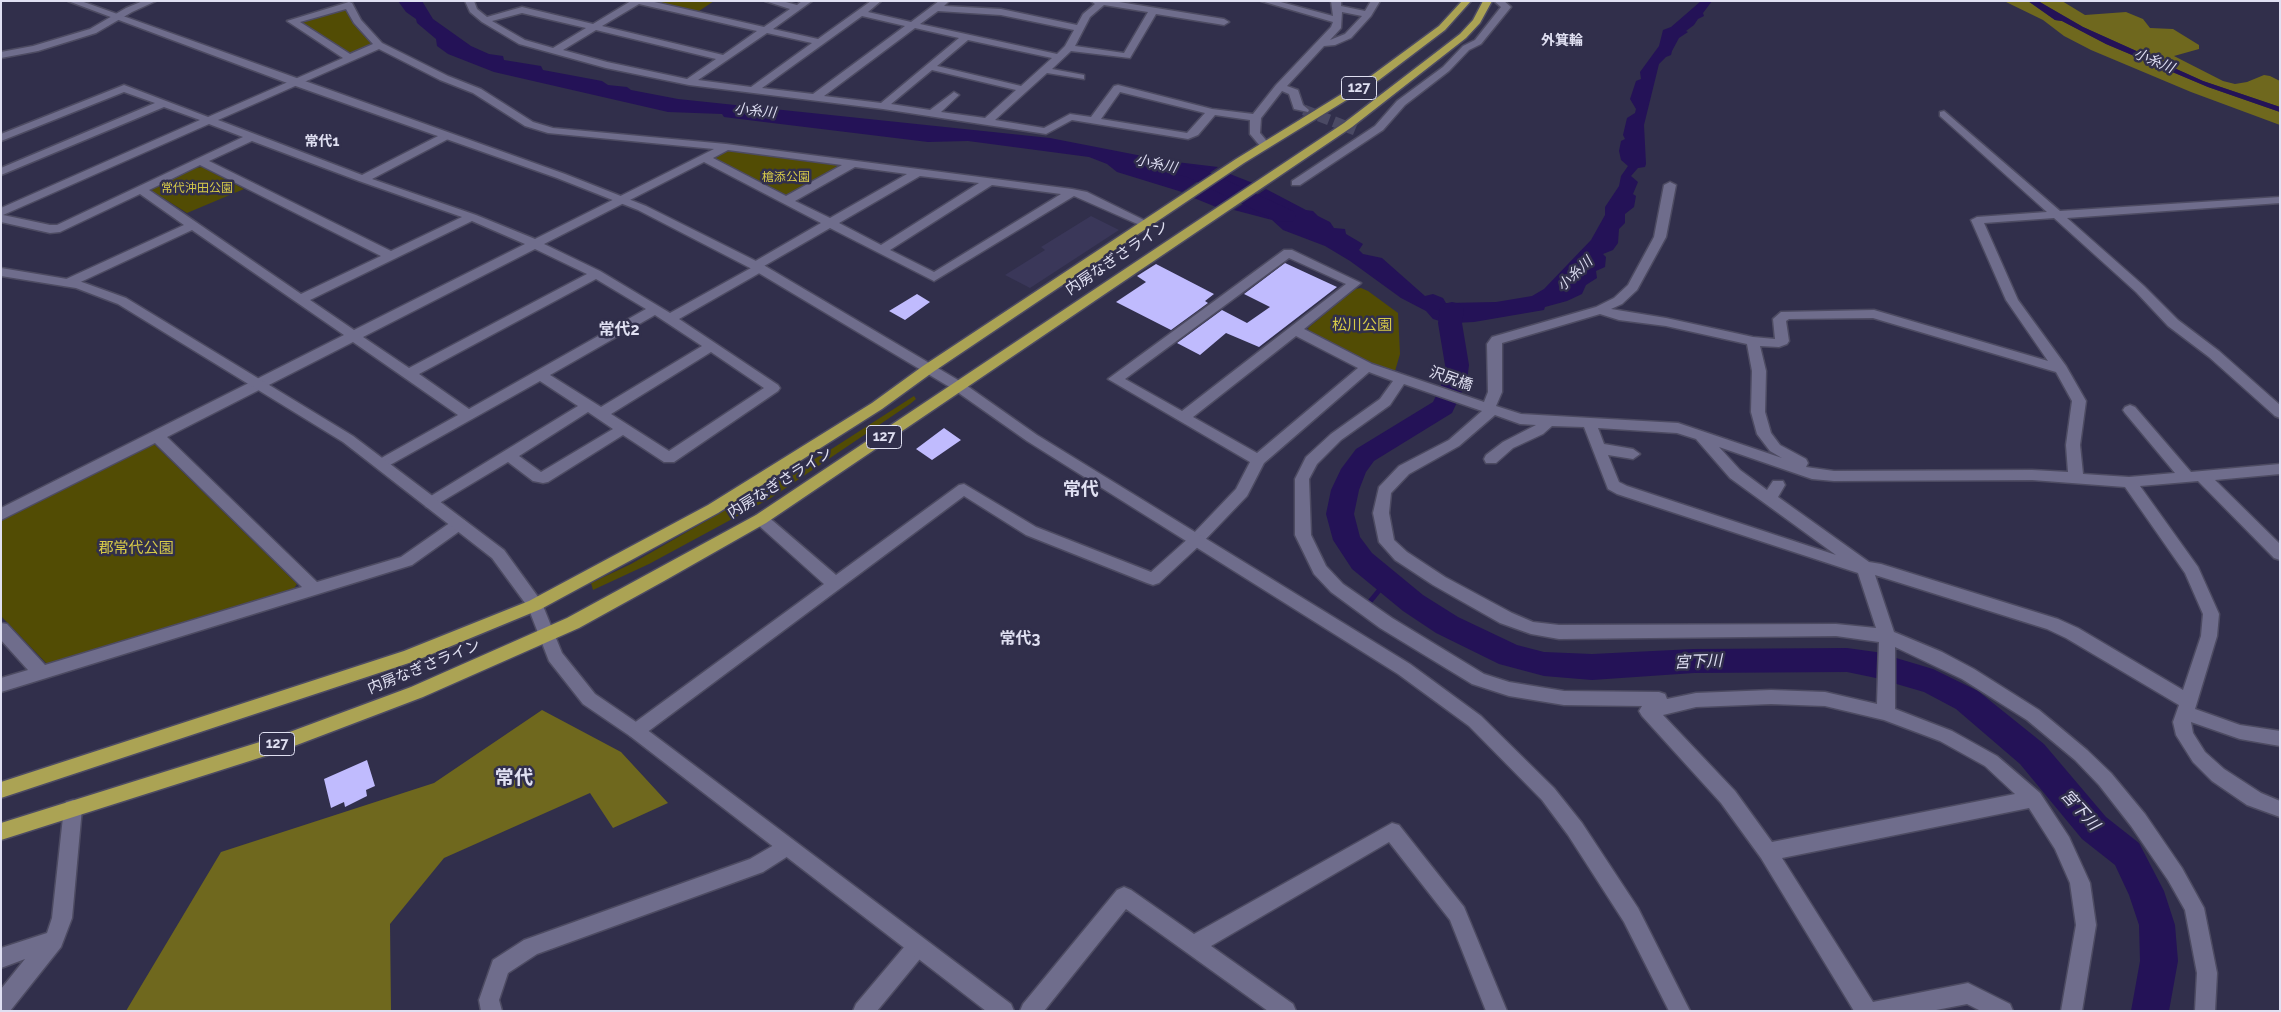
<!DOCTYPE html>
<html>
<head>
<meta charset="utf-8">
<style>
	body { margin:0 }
	#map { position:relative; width:2281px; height:1012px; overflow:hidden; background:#312f4b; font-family:Raleway,sans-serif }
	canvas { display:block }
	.frame { position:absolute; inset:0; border:2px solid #e0e0f2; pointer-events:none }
</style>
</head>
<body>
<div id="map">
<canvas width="2281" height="1012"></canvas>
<div class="frame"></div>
</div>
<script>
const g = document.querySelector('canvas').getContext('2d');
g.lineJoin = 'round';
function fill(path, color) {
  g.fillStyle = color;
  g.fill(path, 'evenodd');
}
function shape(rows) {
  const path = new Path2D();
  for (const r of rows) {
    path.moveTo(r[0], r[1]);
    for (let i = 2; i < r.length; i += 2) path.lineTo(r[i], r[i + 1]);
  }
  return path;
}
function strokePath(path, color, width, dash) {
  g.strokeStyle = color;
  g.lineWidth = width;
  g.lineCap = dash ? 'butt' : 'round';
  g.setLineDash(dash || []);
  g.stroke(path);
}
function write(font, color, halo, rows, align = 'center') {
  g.font = font + ' Raleway,"Noto Sans JP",sans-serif';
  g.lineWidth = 5;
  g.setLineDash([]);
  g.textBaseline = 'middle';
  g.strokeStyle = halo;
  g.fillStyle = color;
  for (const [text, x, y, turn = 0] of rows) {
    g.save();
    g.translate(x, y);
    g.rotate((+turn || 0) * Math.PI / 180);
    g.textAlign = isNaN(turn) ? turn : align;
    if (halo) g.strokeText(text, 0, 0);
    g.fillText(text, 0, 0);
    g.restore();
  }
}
fill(shape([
	[1091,216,1119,230,1030,288,1005,275,1045,250,1041,247]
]), '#3a3759');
fill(shape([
	[645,1,714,1,696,13],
	[343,10,349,10,354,21,373,44,354,54,349,54,300,23],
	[728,150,841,166,790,196,784,197,712,158],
	[202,167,244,189,187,213,152,191,153,188,195,168],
	[1361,288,1368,291,1398,313,1400,354,1395,371,1371,363,1309,332,1308,328,1355,289],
	[914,396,916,399,910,404,771,498,649,564,593,590,591,583,631,564,830,450],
	[154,444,297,584,293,590,55,664,47,664,1,616,1,521,147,445]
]), '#524c04');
fill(shape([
	[2004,1,2028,1,2055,20,2062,21,2106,44,2208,87,2280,112,2280,125,2191,92,2091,50,2064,36,2043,20],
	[2038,1,2062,1,2085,15,2126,12,2143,19,2150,28,2173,29,2199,45,2199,49,2174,56,2223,81,2235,84,2247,82,2264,75,2270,76,2280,81,2280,107,2203,81,2083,27],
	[542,710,621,752,668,803,613,828,590,793,444,858,390,924,391,1011,126,1011,221,852,434,783]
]), '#6f681e');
fill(shape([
	[398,1,422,1,433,19,471,46,489,54,503,56,504,60,541,66,543,70,602,81,608,85,627,87,631,90,678,99,1050,138,1168,161,1218,167,1182,192,1117,172,1107,164,1089,157,968,141,928,142,764,122,724,117,722,114,668,112,494,72,448,54,437,46,436,39,417,23,416,19,406,12],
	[1701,1,1712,1,1703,13,1704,16,1698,19,1694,25,1686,31,1688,32,1679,38,1672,51,1671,55,1666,57,1659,64,1644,125,1646,164,1645,167,1638,168,1631,176,1638,182,1633,194,1636,196,1634,207,1625,214,1625,223,1619,229,1618,243,1613,250,1603,254,1606,257,1605,267,1596,271,1597,278,1586,285,1582,294,1567,301,1545,307,1544,310,1474,322,1454,323,1452,328,1456,337,1455,342,1445,333,1443,330,1446,323,1433,319,1426,311,1401,298,1350,261,1325,246,1283,230,1272,220,1234,210,1266,189,1306,210,1313,211,1318,216,1330,222,1334,228,1345,229,1346,234,1363,244,1359,250,1363,254,1382,258,1425,296,1433,294,1443,298,1446,303,1496,302,1532,296,1544,289,1591,240,1605,215,1605,207,1619,186,1621,176,1628,166,1621,160,1619,151,1621,141,1625,139,1623,135,1627,118,1635,113,1636,109,1630,99,1636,81,1641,79,1640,72,1659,46,1663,30,1671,27],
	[2028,1,2038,1,2083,27,2203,81,2280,107,2280,112,2208,87,2106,44,2062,21,2055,20],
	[1230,174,1253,183,1216,207,1194,198]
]), '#241257');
strokePath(shape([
	[1368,604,1386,582]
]), '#241257', 5);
fill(shape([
	[1169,161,1200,168,1293,211,1296,216,1293,221,1285,222,1277,221,1187,177,1162,171,1159,167,1162,163,1169,161],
	[1452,302,1460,304,1464,309,1462,323,1469,365,1467,381,1452,413,1374,461,1366,472,1359,490,1354,514,1360,537,1372,553,1423,595,1458,617,1517,645,1544,652,1592,654,1694,649,1847,648,1876,652,1933,669,1978,691,2044,744,2106,817,2139,843,2164,891,2175,925,2178,961,2169,1011,2131,1011,2140,961,2139,925,2129,895,2115,865,2082,839,2020,764,1956,709,1924,692,1876,678,1847,672,1694,673,1592,680,1544,676,1499,664,1436,633,1403,611,1352,569,1333,540,1326,514,1331,490,1341,469,1356,449,1433,402,1443,381,1445,365,1438,323,1440,309,1444,304,1452,302]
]), '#241257');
fill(shape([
	[1285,263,1337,287,1259,347,1226,333,1200,355,1177,343,1222,310,1247,323,1270,307,1244,294],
	[1156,264,1214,294,1205,301,1208,303,1171,330,1116,302,1146,282,1137,276],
	[917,294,930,302,905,320,889,311],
	[944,428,961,440,932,460,916,449],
	[367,760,375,786,366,790,367,796,345,807,344,802,331,808,324,779]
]), '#c0bbfe');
strokePath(shape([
	[1304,110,1355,130]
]), '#4b4a64', 11, [11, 5]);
const street = shape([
	[143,1,156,1,132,12,96,33,38,51,1,58,1,52,33,46,90,29,126,8,143,1],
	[465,1,474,1,477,9,487,17,522,7,593,24,631,1,650,1,764,27,790,9,765,1,782,1,797,5,802,1,812,1,773,29,818,39,871,1,881,1,868,12,911,22,939,1,949,1,944,6,1001,9,1077,25,1083,14,1095,4,1091,1,1113,1,1224,19,1229,22,1224,25,1156,14,1130,58,1071,51,1052,69,1084,75,1084,79,1047,73,995,120,1044,128,1070,114,1091,117,1114,86,1118,85,1212,109,1253,114,1276,85,1331,27,1333,22,1261,1,1277,1,1333,16,1331,1,1341,1,1341,6,1365,11,1371,1,1380,1,1371,16,1351,38,1335,45,1324,46,1287,86,1298,90,1303,105,1309,110,1308,112,1294,109,1289,94,1282,91,1261,118,1260,133,1270,145,1265,148,1261,147,1250,134,1250,120,1215,115,1198,135,1188,139,1072,120,1046,134,883,109,689,85,606,68,519,44,482,22,470,12,465,1],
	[639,4,757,31,723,55,602,26,639,4],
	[1104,5,1148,12,1124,53,1075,46,1090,17,1104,5],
	[938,11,1001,15,1074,30,1065,46,1057,54,920,24,938,11],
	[1342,12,1362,16,1345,34,1330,40,1341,28,1342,12],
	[522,13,586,28,553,48,525,40,492,21,522,13],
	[862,16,905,26,813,94,762,88,862,16],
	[915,28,959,38,881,103,824,96,915,28],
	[596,30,716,59,687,79,607,62,563,50,596,30],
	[767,33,812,43,751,87,698,80,767,33],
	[968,40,1052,58,1021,86,937,66,968,40],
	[932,70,1016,90,985,118,941,112,959,95,954,92,930,110,891,104,932,70],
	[1120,92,1205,113,1187,133,1101,119,1120,92],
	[1494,1,1504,1,1511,7,1481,44,1469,50,1449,71,1405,105,1383,130,1300,185,1292,185,1292,181,1375,126,1397,101,1443,67,1463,46,1475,40,1501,7,1494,1],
	[349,2,352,3,361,20,382,43,448,76,481,89,533,122,553,128,726,144,1072,189,1087,192,1152,224,1150,226,1142,226,1074,196,934,281,830,228,764,266,763,271,679,319,778,385,780,388,778,391,674,462,664,462,623,435,548,482,543,483,533,481,508,462,431,508,426,507,424,503,426,499,578,406,540,381,381,470,374,465,376,461,458,415,353,342,167,437,317,582,401,557,454,520,464,520,467,524,464,528,412,565,1,692,1,678,28,670,1,640,1,623,7,624,45,665,302,587,155,443,1,520,1,508,344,335,192,230,72,286,64,286,62,283,64,280,184,225,140,194,60,232,50,233,1,222,1,208,200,120,164,107,1,175,1,168,155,103,124,92,1,141,1,134,124,85,208,117,343,58,287,21,349,2],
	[346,9,354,23,373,44,350,54,300,22,346,9],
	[379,49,440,80,473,93,525,126,548,133,714,149,535,239,476,215,372,179,450,138,450,134,442,134,362,175,218,120,379,49],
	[209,124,243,137,57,225,50,225,3,215,209,124],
	[252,141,359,181,462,217,391,251,209,161,252,141],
	[728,150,842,165,786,196,713,158,728,150],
	[704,162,821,223,752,263,751,268,670,313,600,271,544,244,704,162],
	[200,165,381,256,301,294,149,190,200,165],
	[855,167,907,174,830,218,795,201,855,167],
	[920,176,979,183,881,245,839,223,920,176],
	[992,185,1061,194,934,272,890,250,992,185],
	[472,221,525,244,354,330,310,300,472,221],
	[535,249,587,274,409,368,363,337,535,249],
	[596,279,646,309,469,409,419,374,596,279],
	[655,315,702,346,601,407,550,375,655,315],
	[711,352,764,388,669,451,611,414,711,352],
	[588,412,613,429,541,472,519,456,588,412],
	[1944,111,2060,211,2280,197,2280,203,2067,218,2144,286,2178,320,2219,351,2280,405,2280,418,2275,416,2209,357,2168,326,2136,292,2054,218,1984,223,2018,300,2066,366,2086,401,2080,445,2083,474,2129,477,2175,473,2125,413,2123,410,2125,407,2130,405,2135,407,2191,472,2280,464,2280,474,2215,480,2280,544,2280,560,2274,558,2198,481,2140,486,2198,567,2219,614,2217,636,2195,709,2240,725,2280,731,2280,746,2240,739,2191,722,2193,733,2205,752,2224,769,2261,793,2280,801,2280,817,2247,805,2212,781,2193,762,2176,735,2173,722,2179,705,2066,638,2047,629,1875,575,1894,632,1942,652,1974,669,2039,710,2087,750,2111,773,2145,814,2182,868,2204,908,2217,973,2215,1011,2195,1011,2197,973,2185,910,2168,880,2131,826,2099,785,2075,760,2027,720,1962,679,1895,647,1895,709,1952,731,1997,756,2040,793,2069,837,2090,883,2096,925,2082,1011,2061,1011,2076,925,2070,883,2055,849,2029,808,1782,858,1873,1002,1968,983,2010,1004,2013,1011,1981,1011,1967,1004,1931,1011,1854,1011,1761,858,1721,803,1642,716,1639,711,1642,706,1564,705,1509,696,1472,684,1380,628,1331,592,1314,574,1295,535,1295,479,1306,457,1331,434,1380,399,1393,381,1369,372,1264,463,1247,496,1201,544,1159,583,1153,585,1147,583,1026,535,964,496,642,736,636,738,630,736,627,731,630,726,824,584,756,523,753,519,756,515,766,515,836,575,959,485,964,484,1036,527,1151,572,1191,536,1236,489,1250,462,1108,379,1284,250,1292,250,1361,283,1304,329,1372,364,1484,402,1488,392,1487,344,1492,337,1596,307,1614,298,1628,285,1654,237,1664,185,1670,182,1676,185,1666,237,1637,290,1622,304,1611,309,1666,318,1753,337,1775,339,1773,319,1781,312,1874,310,2048,361,2006,300,1971,220,1977,217,2047,212,1940,116,1940,112,1944,111],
	[1289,258,1346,284,1182,411,1125,379,1289,258],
	[1600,314,1619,320,1666,326,1747,344,1752,371,1751,412,1757,434,1770,451,1782,458,1678,423,1521,414,1496,406,1502,392,1502,343,1600,314],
	[1873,318,2056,372,2072,401,2066,445,2068,472,2032,470,1834,471,1806,467,1808,463,1806,459,1780,445,1771,433,1765,412,1766,371,1760,346,1779,347,1787,344,1789,341,1786,321,1789,319,1873,318],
	[1296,336,1358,368,1257,453,1193,417,1296,336],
	[1404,384,1482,411,1449,440,1399,466,1379,487,1373,513,1379,542,1395,560,1433,585,1500,623,1531,634,1559,639,1836,636,1879,642,1877,704,1825,692,1771,690,1696,693,1667,699,1665,694,1659,692,1564,691,1509,682,1484,674,1392,618,1343,584,1326,566,1311,535,1309,479,1317,464,1341,440,1390,405,1404,384],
	[1495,415,1520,424,1536,425,1503,442,1486,455,1484,459,1486,463,1496,463,1513,448,1543,434,1552,426,1584,427,1608,489,1617,494,1858,573,1876,628,1836,624,1559,625,1533,622,1512,613,1445,577,1407,552,1394,540,1389,513,1391,493,1409,474,1459,446,1495,415],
	[1598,428,1677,433,1696,439,1730,478,1836,555,1627,486,1619,482,1608,455,1633,459,1640,454,1633,449,1604,444,1598,428],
	[1719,447,1812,479,1834,481,2032,480,2125,487,2185,573,2203,614,2201,636,2183,690,2078,628,2058,619,1881,564,1869,562,1778,497,1785,485,1783,481,1773,481,1767,490,1740,470,1719,447],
	[1771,704,1825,706,1884,720,1940,741,1985,766,2015,794,1772,842,1735,791,1663,715,1696,707,1771,704],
	[73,800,80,802,82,808,72,918,61,947,10,1011,1,1011,1,989,25,959,1,968,1,948,47,933,52,918,64,808,66,802,73,800],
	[1392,823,1399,825,1464,907,1507,1011,1486,1011,1450,920,1389,842,1211,946,1293,1004,1296,1011,1268,1011,1126,909,1044,1011,1020,1011,1023,1004,1117,890,1124,887,1131,890,1194,934,1392,823],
	[786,838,793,841,795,847,793,853,763,872,537,954,508,973,499,1000,502,1011,481,1011,479,1000,493,960,524,940,750,859,786,838],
	[917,937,924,940,927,947,924,954,877,1011,853,1011,856,1004,910,940,917,937]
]);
const secondary = shape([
	[68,1,81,1,565,174,646,206,760,263,963,383,1037,435,1410,664,1481,716,1554,788,1582,823,1638,908,1690,1011,1669,1011,1624,922,1568,835,1542,800,1469,726,1398,674,1027,441,953,389,752,269,638,210,557,178,290,84,68,1],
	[1,268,79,281,126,298,353,436,504,550,541,601,562,653,595,694,642,726,1011,1004,1014,1011,986,1011,630,736,583,704,549,661,528,607,492,558,343,442,118,304,76,288,1,276,1,268]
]);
const highway = shape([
	[1462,1,1471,1,1445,30,1379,80,1244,163,933,372,882,409,718,513,541,609,415,661,1,798,1,782,404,651,529,601,708,505,872,403,923,366,1236,159,1371,76,1439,26,1462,1],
	[1483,1,1492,1,1480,23,1466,38,1352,127,766,523,664,581,579,628,423,697,281,751,1,840,1,823,279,736,411,687,567,618,756,515,1344,123,1460,34,1473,20,1483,1]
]);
strokePath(street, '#4d4b62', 3);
strokePath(secondary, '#4d4b62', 3);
strokePath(highway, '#4d4b62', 3);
fill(street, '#6f6d8c');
fill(secondary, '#6f6d8c');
fill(highway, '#aba354');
write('12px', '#d6ca49', '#312f4b', [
	["槍添公園",786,177],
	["常代沖田公園",197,188]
]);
write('bold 14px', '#e0e0f2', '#312f4b', [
	["外箕輪",1562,41],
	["常代1",322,142]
]);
write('italic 14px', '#ddddf2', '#312f4b', [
	["小糸川",2154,61,23],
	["小糸川",755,111,6],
	["小糸川",1156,164,12],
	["小糸川",1575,274,-43]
]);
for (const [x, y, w] of [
	[1359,88,35],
	[884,437,35],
	[277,744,35]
]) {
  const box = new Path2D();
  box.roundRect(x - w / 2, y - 11.5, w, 23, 4);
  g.fillStyle = '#312f4b';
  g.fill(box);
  strokePath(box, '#e0e0f2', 1);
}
write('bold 14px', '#e0e0f2', null, [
	["127",1359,88],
	["127",884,437],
	["127",277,744]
]);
write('15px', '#e0e0f2', '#312f4b', [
	["内房なぎさライン",1117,258,-34],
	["沢尻橋",1451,379,19],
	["内房なぎさライン",780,483,-32],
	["内房なぎさライン",424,667,-22]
]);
write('15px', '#d6ca49', '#312f4b', [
	["松川公園",1362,325],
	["郡常代公園",136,548]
]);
write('bold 16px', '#e0e0f2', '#312f4b', [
	["常代2",619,330],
	["常代3",1020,639]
]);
write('italic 16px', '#ddddf2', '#312f4b', [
	["宮下川",1698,662,-2],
	["宮下川",2080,810,48]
]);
write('bold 18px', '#e0e0f2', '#312f4b', [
	["常代",1081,490]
]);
write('bold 19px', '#e0e0f2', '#312f4b', [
	["常代",514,778]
]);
</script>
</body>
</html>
